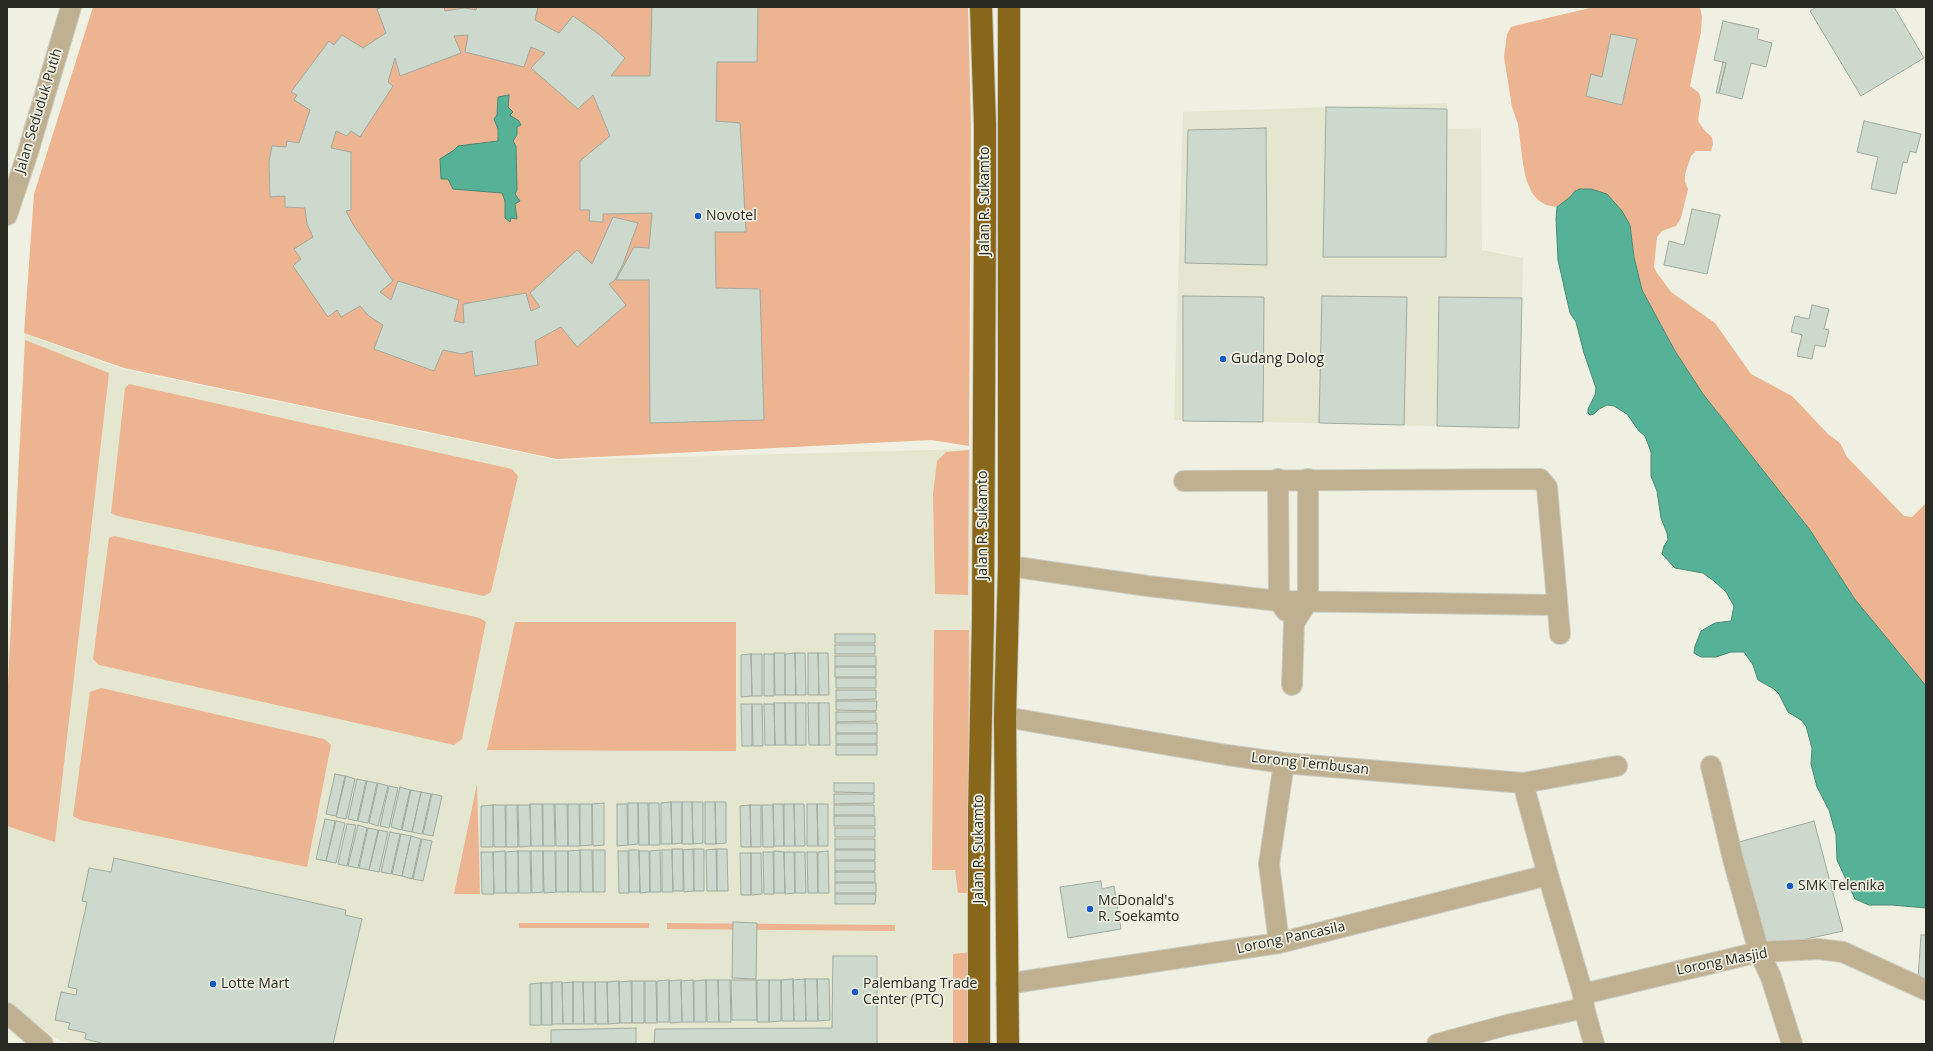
<!DOCTYPE html>
<html>
<head>
<meta charset="utf-8">
<style>
	body { margin:0 }
	#map { position:relative; width:1933px; height:1051px; overflow:hidden; background:#eff0e2; font-family:"Open Sans",sans-serif }
	canvas { display:block }
	.frame { position:absolute; inset:0; border:8px solid #282923; pointer-events:none }
</style>
</head>
<body>
<div id="map">
<canvas width="1933" height="1051"></canvas>
<div class="frame"></div>
</div>
<script>
const g = document.querySelector('canvas').getContext('2d');
g.lineJoin = 'round';
function fill(path, color) {
  g.fillStyle = color;
  g.fill(path, 'evenodd');
}
function shape(rows) {
  const path = new Path2D();
  for (const r of rows) {
    path.moveTo(r[0], r[1]);
    for (let i = 2; i < r.length; i += 2) path.lineTo(r[i], r[i + 1]);
  }
  return path;
}
function strokePath(path, color, width, dash) {
  g.strokeStyle = color;
  g.lineWidth = width;
  g.lineCap = dash ? 'butt' : 'round';
  g.setLineDash(dash || []);
  g.stroke(path);
}
function write(font, color, halo, rows, align = 'center') {
  g.font = font + ' "Open Sans",sans-serif';
  g.lineWidth = 3.5;
  g.setLineDash([]);
  g.textBaseline = 'middle';
  g.strokeStyle = halo;
  g.fillStyle = color;
  for (const [text, x, y, turn = 0] of rows) {
    g.save();
    g.translate(x, y);
    g.rotate((+turn || 0) * Math.PI / 180);
    g.textAlign = isNaN(turn) ? turn : align;
    if (halo) g.strokeText(text, 0, 0);
    g.fillText(text, 0, 0);
    g.restore();
  }
}
fill(shape([
	[1447,103,1448,129,1481,128,1482,250,1523,258,1519,428,1174,420,1183,112],
	[25,334,123,369,557,460,970,449,970,1044,75,1044,58,1040,7,1002,7,671]
]), '#e4e6d0');
fill(shape([
	[93,7,968,7,971,125,969,446,931,440,557,459,124,368,24,333,34,194],
	[1594,7,1700,7,1702,17,1701,32,1690,86,1699,93,1701,100,1698,121,1705,131,1712,137,1713,144,1711,151,1696,151,1691,156,1685,174,1685,182,1688,189,1681,218,1676,226,1662,231,1657,237,1654,267,1657,273,1671,292,1715,323,1751,374,1792,396,1828,434,1840,443,1847,457,1904,516,1912,517,1926,503,1926,686,1854,598,1810,530,1703,394,1675,351,1642,290,1634,257,1630,225,1626,218,1607,194,1575,191,1570,197,1557,207,1546,205,1538,200,1532,193,1526,179,1523,164,1518,124,1512,107,1504,57,1507,34,1511,27,1518,25],
	[25,340,109,373,55,842,7,826,7,705],
	[129,384,512,469,518,476,491,592,484,596,117,516,111,513,125,388],
	[969,450,968,595,935,594,933,494,937,461,946,452],
	[114,536,480,618,486,622,462,739,454,745,99,665,93,659,109,538],
	[515,622,736,622,736,751,487,750],
	[934,630,969,630,968,893,958,893,955,870,932,870],
	[101,688,324,739,331,745,307,867,80,820,73,816,90,692],
	[477,784,480,894,454,894],
	[519,923,649,923,649,928,519,928],
	[667,923,895,925,895,931,667,929],
	[971,952,970,1044,953,1044,953,954]
]), '#edb491');
const water = shape([
	[509,95,508,107,513,112,510,115,519,121,521,125,517,127,517,135,513,141,516,146,517,190,515,194,520,201,515,204,517,219,511,218,510,222,505,218,505,201,502,193,453,189,448,179,441,179,440,159,454,150,458,146,498,141,498,129,494,119,497,115,498,97,509,95],
	[1580,189,1591,189,1607,194,1622,211,1630,225,1634,257,1642,290,1675,351,1703,394,1810,530,1854,598,1926,686,1926,908,1892,905,1869,905,1855,899,1837,860,1836,835,1829,810,1817,787,1811,764,1812,748,1806,726,1801,720,1788,712,1779,694,1774,689,1758,680,1753,665,1744,652,1731,652,1716,657,1701,657,1694,653,1695,646,1701,631,1715,623,1731,621,1734,606,1726,592,1714,581,1703,573,1675,568,1662,554,1664,546,1668,540,1667,533,1661,518,1657,491,1651,476,1651,452,1645,436,1639,431,1627,414,1614,406,1607,405,1599,409,1594,414,1590,415,1588,413,1588,409,1595,395,1596,388,1584,353,1576,322,1570,313,1558,260,1556,219,1557,207,1570,197,1575,191,1580,189]
]);
fill(water, '#56b296');
strokePath(water, '#488974', 1);
const building = shape([
	[383,7,444,7,445,11,465,8,476,10,477,7,538,7,535,20,559,33,573,16,600,35,625,58,611,76,650,76,652,7,758,7,757,62,717,62,716,121,740,123,746,232,715,232,716,288,760,289,764,420,650,423,649,280,616,280,634,247,649,248,652,213,603,214,603,222,589,221,590,210,580,210,580,161,610,136,593,95,578,109,531,68,545,53,531,47,524,67,465,52,468,35,454,36,461,53,400,76,395,58,388,82,393,86,360,137,351,131,347,136,336,131,331,148,351,152,351,210,346,211,354,226,393,281,380,292,391,300,398,281,459,300,454,321,464,323,463,304,526,293,531,311,540,307,530,293,577,250,592,264,613,217,638,223,623,264,615,280,609,284,626,305,577,347,561,327,535,341,538,365,475,376,472,351,462,354,443,350,434,371,374,349,383,325,369,316,360,306,341,317,337,310,328,317,293,266,301,259,294,249,313,237,307,224,305,208,285,207,285,196,270,197,269,162,272,146,286,147,287,141,299,143,310,110,294,100,297,95,291,92,329,41,334,45,342,35,363,48,386,33,377,9,383,7],
	[1816,7,1894,7,1924,58,1861,96,1810,11,1816,7],
	[1723,21,1759,29,1757,39,1772,43,1766,67,1751,63,1742,99,1719,93,1726,63,1714,60,1723,21],
	[1611,34,1637,39,1622,105,1586,96,1591,74,1602,77,1611,34],
	[1723,62,1726,63,1719,93,1716,93,1723,62],
	[1326,107,1447,109,1446,257,1323,257,1326,107],
	[1864,121,1921,134,1916,153,1910,151,1907,163,1903,162,1896,194,1871,189,1878,157,1857,152,1864,121],
	[1266,128,1267,265,1185,263,1188,130,1266,128],
	[1692,209,1720,215,1707,274,1664,265,1669,241,1684,245,1692,209],
	[1183,296,1264,297,1263,422,1183,421,1183,296],
	[1322,296,1407,297,1404,425,1319,423,1322,296],
	[1439,297,1522,298,1519,428,1437,426,1439,297],
	[1812,305,1829,309,1824,329,1829,330,1825,347,1815,345,1812,359,1797,356,1802,335,1791,332,1795,316,1809,319,1812,305],
	[835,634,875,634,875,643,835,643,835,634],
	[835,645,875,645,875,654,835,654,835,645],
	[774,653,785,653,785,695,775,695,774,653],
	[795,653,805,653,806,695,796,695,795,653],
	[795,653,796,695,785,695,785,654,795,653],
	[808,653,818,653,819,695,808,695,808,653],
	[818,653,828,653,829,695,819,695,818,653],
	[751,654,762,654,762,696,752,696,751,654],
	[751,654,752,696,741,697,741,655,751,654],
	[764,654,774,654,774,696,764,696,764,654],
	[835,656,876,656,876,666,835,666,835,656],
	[835,667,876,667,876,677,835,677,835,667],
	[836,678,876,678,876,688,836,688,836,678],
	[836,690,876,690,876,699,836,700,836,690],
	[836,701,877,701,876,711,836,710,836,701],
	[774,703,785,703,785,745,775,745,774,703],
	[785,703,795,703,796,745,786,745,785,703],
	[796,703,806,703,806,745,796,745,796,703],
	[808,703,818,703,819,745,809,745,808,703],
	[819,703,829,703,830,745,819,745,819,703],
	[741,704,752,704,752,746,742,746,741,704],
	[752,704,762,704,763,746,753,746,752,704],
	[764,704,774,704,775,745,765,745,764,704],
	[836,712,876,712,876,721,836,722,836,712],
	[836,723,877,723,877,733,836,733,836,723],
	[836,734,877,734,877,744,836,744,836,734],
	[836,745,877,745,877,755,836,755,836,745],
	[335,774,345,776,336,816,326,814,335,774],
	[346,776,355,779,346,819,336,817,346,776],
	[357,779,366,781,357,821,348,819,357,779],
	[367,781,377,783,368,823,358,821,367,781],
	[378,783,388,786,378,826,369,823,378,783],
	[834,783,874,783,874,793,834,792,834,783],
	[389,786,398,788,389,828,380,826,389,786],
	[400,787,410,790,401,830,391,827,400,787],
	[411,790,421,792,412,832,402,830,411,790],
	[421,792,431,794,422,834,412,832,421,792],
	[432,794,442,796,433,836,423,834,432,794],
	[834,794,874,794,874,803,834,804,834,794],
	[671,802,672,844,661,844,661,803,671,802],
	[671,802,682,802,682,843,672,844,671,802],
	[682,802,692,802,693,844,682,844,682,802],
	[692,802,703,802,703,843,693,844,692,802],
	[705,802,715,802,716,844,705,844,705,802],
	[715,802,726,802,726,843,716,844,715,802],
	[604,803,604,845,593,846,592,804,604,803],
	[628,803,638,803,638,844,628,845,628,803],
	[638,803,648,803,649,845,639,845,638,803],
	[649,803,659,803,660,845,649,845,649,803],
	[530,804,542,804,543,846,531,846,530,804],
	[543,804,554,804,555,846,543,846,543,804],
	[555,804,567,804,568,846,556,846,555,804],
	[568,804,579,804,580,846,568,846,568,804],
	[580,804,592,804,592,845,580,846,580,804],
	[617,804,627,804,628,845,617,846,617,804],
	[773,804,783,804,784,846,774,846,773,804],
	[784,804,794,804,795,846,784,846,784,804],
	[794,804,804,804,805,846,795,846,794,804],
	[807,804,817,804,818,846,807,846,807,804],
	[817,804,828,804,828,846,818,846,817,804],
	[493,805,505,805,506,847,494,847,493,805],
	[493,805,493,847,481,847,481,806,493,805],
	[506,805,517,805,518,847,506,847,506,805],
	[518,805,530,805,531,846,519,847,518,805],
	[750,805,761,805,761,847,751,847,750,805],
	[750,805,751,847,741,847,740,806,750,805],
	[762,805,773,805,774,847,763,847,762,805],
	[834,805,874,805,874,815,834,815,834,805],
	[834,816,875,816,875,826,834,826,834,816],
	[325,819,335,821,326,861,316,859,325,819],
	[336,821,345,823,336,863,326,861,336,821],
	[1814,821,1843,931,1765,948,1739,842,1814,821],
	[347,824,356,825,347,866,338,864,347,824],
	[358,825,367,828,358,868,348,866,358,825],
	[368,828,378,830,369,870,359,868,368,828],
	[835,828,875,828,875,837,835,837,835,828],
	[379,830,388,832,379,872,369,870,379,830],
	[390,832,400,834,391,874,381,872,390,832],
	[401,834,411,836,402,876,392,874,401,834],
	[411,836,421,839,412,879,402,876,411,836],
	[422,839,432,841,423,881,413,879,422,839],
	[835,839,875,839,875,849,835,849,835,839],
	[672,849,683,849,683,891,673,891,672,849],
	[693,849,694,891,684,892,683,850,693,849],
	[694,849,704,849,704,891,694,891,694,849],
	[716,849,717,891,707,891,706,850,716,849],
	[717,849,727,849,728,891,717,891,717,849],
	[580,850,592,850,593,892,581,892,580,850],
	[580,850,580,892,568,892,568,851,580,850],
	[593,850,605,850,605,892,593,892,593,850],
	[629,850,639,850,640,892,629,892,629,850],
	[660,850,661,892,650,892,650,851,660,850],
	[662,850,672,850,673,892,662,892,662,850],
	[835,850,875,850,875,860,835,860,835,850],
	[505,851,506,893,494,893,493,852,505,851],
	[518,851,530,851,531,893,519,893,518,851],
	[518,851,518,893,506,893,506,852,518,851],
	[531,851,543,851,543,892,532,893,531,851],
	[543,851,555,851,556,892,544,893,543,851],
	[556,851,568,851,568,892,556,892,556,851],
	[618,851,628,851,629,893,619,893,618,851],
	[639,851,649,851,650,892,640,893,639,851],
	[774,851,784,852,785,893,774,893,774,851],
	[828,851,829,893,818,893,818,852,828,851],
	[481,852,493,852,494,894,482,894,481,852],
	[763,852,773,852,774,894,764,894,763,852],
	[784,852,794,852,795,893,785,894,784,852],
	[795,852,805,852,806,893,795,893,795,852],
	[807,852,817,852,818,893,808,893,807,852],
	[740,853,751,853,751,895,741,895,740,853],
	[751,853,761,853,762,894,751,895,751,853],
	[114,858,346,910,345,915,362,919,333,1044,105,1044,85,1039,86,1033,68,1029,70,1023,55,1020,61,992,76,995,77,989,68,987,87,902,82,901,89,868,111,872,114,858],
	[835,861,875,861,875,871,835,871,835,861],
	[835,872,875,872,875,882,835,882,835,872],
	[1101,881,1102,889,1114,886,1121,929,1068,938,1060,887,1101,881],
	[835,883,876,883,876,893,835,893,835,883],
	[835,894,876,894,875,904,835,904,835,894],
	[733,922,757,923,756,979,732,978,733,922],
	[1921,935,1926,935,1926,979,1918,979,1921,935],
	[833,956,877,956,877,1044,654,1044,655,1029,832,1028,833,956],
	[793,979,794,1021,782,1021,781,980,793,979],
	[805,979,817,979,818,1021,806,1021,805,979],
	[805,979,806,1021,794,1021,793,980,805,979],
	[817,979,829,979,830,1020,818,1021,817,979],
	[669,980,669,1022,657,1022,657,981,669,980],
	[681,980,682,1022,670,1023,669,981,681,980],
	[693,980,694,1022,682,1022,681,981,693,980],
	[706,980,706,1022,694,1022,694,981,706,980],
	[706,980,718,980,719,1022,707,1022,706,980],
	[718,980,730,980,731,1022,719,1022,718,980],
	[731,980,756,980,757,1020,732,1020,731,980],
	[757,980,769,980,769,1022,757,1022,757,980],
	[769,980,781,980,781,1021,769,1022,769,980],
	[619,981,620,1023,608,1024,607,982,619,981],
	[631,981,632,1023,620,1023,619,982,631,981],
	[632,981,644,981,644,1023,632,1023,632,981],
	[645,981,656,981,657,1023,645,1023,645,981],
	[552,982,562,982,563,1024,552,1024,552,982],
	[573,982,573,1024,563,1024,562,983,573,982],
	[573,982,583,982,584,1024,573,1024,573,982],
	[583,982,595,982,595,1024,584,1024,583,982],
	[595,982,607,982,608,1024,596,1024,595,982],
	[541,983,551,983,552,1025,542,1025,541,983],
	[541,983,541,1025,530,1025,530,984,541,983],
	[636,1028,636,1044,551,1044,551,1030,636,1028]
]);
fill(building, '#ced9cd');
strokePath(building, '#a0aa9e', 1);
const minor = shape([
	[7,215,27,155,71,7],
	[1278,479,1279,601,1286,611],
	[1184,481,1540,479,1547,487,1560,634],
	[1009,566,1148,586,1279,601,1556,605],
	[1292,685,1294,623,1308,601,1308,479],
	[1005,717,1227,755,1284,763,1523,783,1617,766],
	[1711,766,1733,859,1759,952,1771,977,1792,1044],
	[1523,783,1548,875,1583,994,1584,1008,1594,1044],
	[1279,943,1269,864,1284,763],
	[1006,984,1279,943,1548,875],
	[1583,994,1759,952,1819,949,1843,952,1926,990],
	[7,1013,43,1044],
	[1437,1044,1507,1025,1584,1008]
]);
const highway = shape([
	[979,1044,979,813,983,617,985,214,985,125,981,7],
	[1008,1044,1005,717,1009,566,1009,7]
]);
strokePath(minor, '#cbccc0', 22);
strokePath(highway, '#cbccc0', 24);
strokePath(minor, '#c0b092', 20);
strokePath(highway, '#88661a', 22);
for (const [x, y, r, color] of [
	[698,216,4,"#115ac5"],
	[1223,359,4,"#115ac5"],
	[1790,886,4,"#115ac5"],
	[1090,909,4,"#115ac5"],
	[213,984,4,"#115ac5"],
	[855,992,4,"#115ac5"]
]) {
  const dot = new Path2D();
  dot.arc(x, y, r, 0, 2 * Math.PI);
  g.fillStyle = color;
  g.fill(dot);
  strokePath(dot, '#eff0e2', 1.5);
}
write('14px', '#282923', '#eff0e2', [
	["Jalan Seduduk Putih",39,111,-73],
	["Jalan R. Sukamto",985,201,-90],
	["Jalan R. Sukamto",983,525,-90],
	["Lorong Tembusan",1310,764,6],
	["Jalan R. Sukamto",979,849,-90],
	["Lorong Pancasila",1291,938,-12],
	["Lorong Masjid",1722,962,-11]
]);
write('14px', '#282923', '#eff0e2', [
	["Novotel",706,216],
	["Gudang Dolog",1231,359],
	["SMK Telenika",1798,886],
	["McDonald's",1098,901],
	["R. Soekamto",1098,917],
	["Lotte Mart",221,984],
	["Palembang Trade",863,984],
	["Center (PTC)",863,1000]
], 'left');
</script>
</body>
</html>
